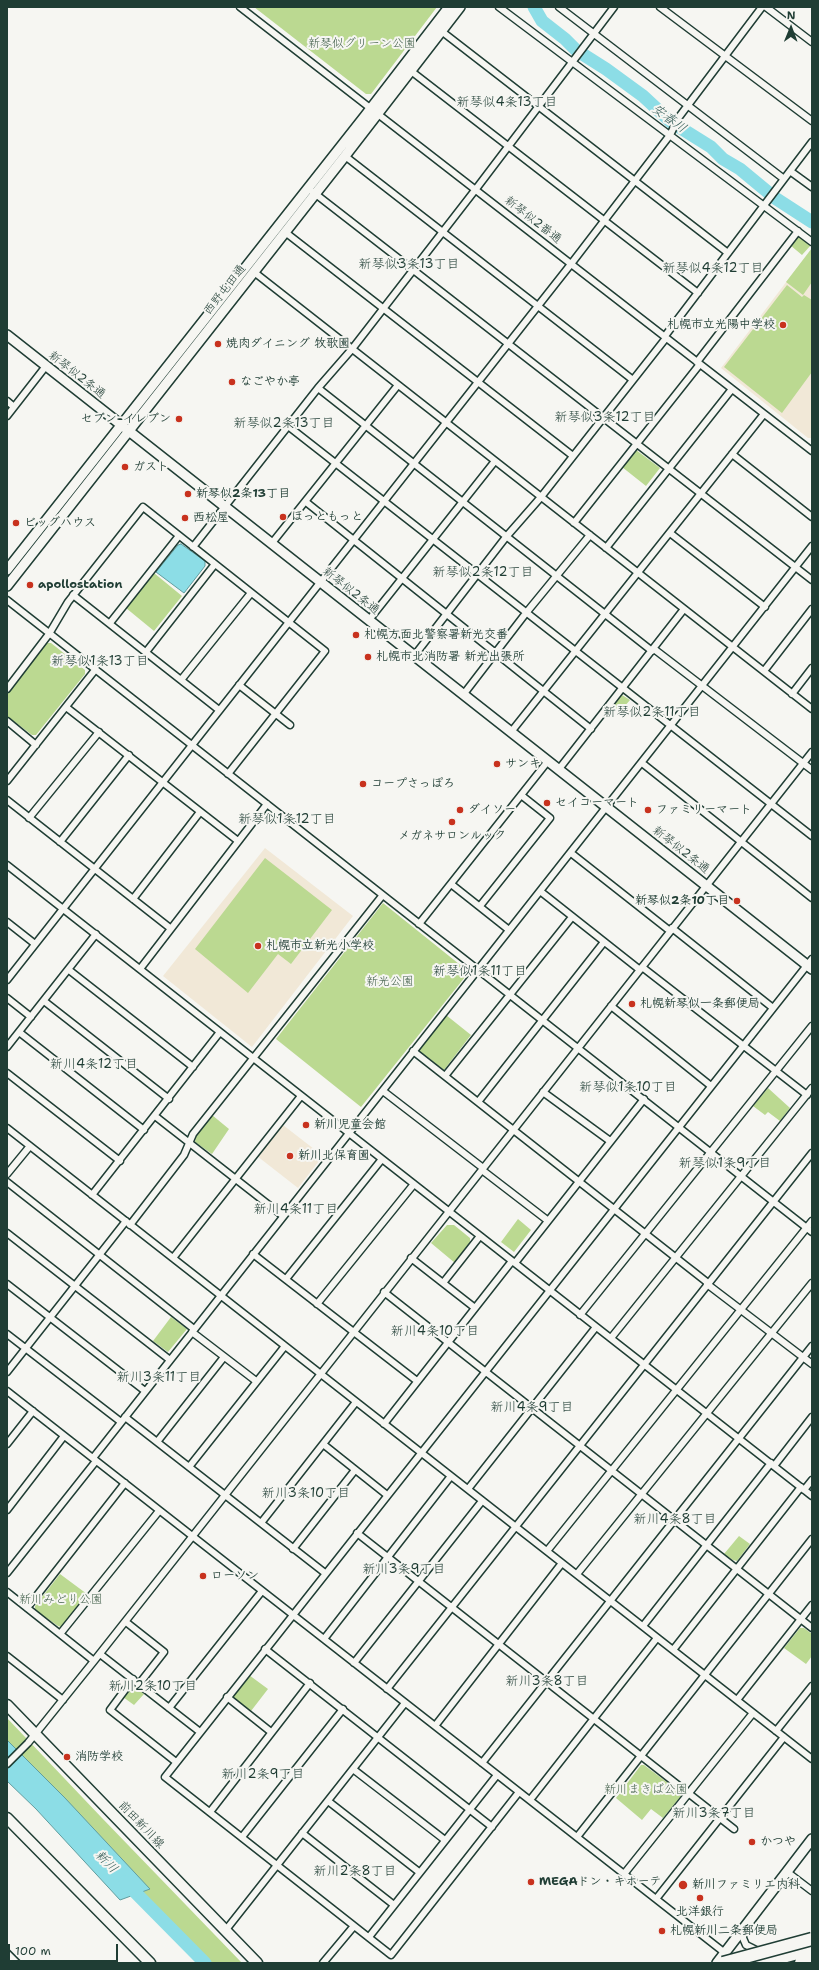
<!DOCTYPE html>
<html>
<head>
<meta charset="utf-8">
<style>
	body { margin:0 }
	#map { position:relative; width:819px; height:1970px; overflow:hidden; background:#f6f6f2; font-family:"Shantell Sans",sans-serif }
	canvas { display:block }
	.frame { position:absolute; inset:0; border:8px solid #1f3d34; pointer-events:none }
	.north { position:absolute; left:771px; top:8px; width:40px; height:40px; -webkit-text-stroke:3px #f6f6f2; paint-order:stroke; rotate:1deg; font-size:11px; font-weight:700; line-height:16px; text-align:center; color:#1f3d34 }
	.north::after { content:''; display:block; margin:auto; width:14px; height:18px; background:#1f3d34; clip-path:polygon(50% 0,100% 100%,50% 72%,0 100%) }
	.scale { position:absolute; left:8px; top:1944px; width:110px; height:18px; box-sizing:border-box; border:2px solid #1f3d34; border-top:0; padding-left:5px; font-size:12px; line-height:14px; white-space:nowrap; color:#1f3d34; -webkit-text-stroke:3px #f6f6f2; paint-order:stroke }
</style>
</head>
<body>
<div id="map">
<canvas width="819" height="1970"></canvas>
<div class="frame"></div>
<div class="north">N</div>
<div class="scale">100 m</div>
</div>
<script>
const g = document.querySelector('canvas').getContext('2d');
g.lineJoin = 'round';
function fill(path, color) {
  g.fillStyle = color;
  g.fill(path, 'evenodd');
}
function shape(rows) {
  const path = new Path2D();
  for (const r of rows) {
    path.moveTo(r[0], r[1]);
    for (let i = 2; i < r.length; i += 2) path.lineTo(r[i], r[i + 1]);
  }
  return path;
}
function strokePath(path, color, width, dash) {
  g.strokeStyle = color;
  g.lineWidth = width;
  g.lineCap = dash ? 'butt' : 'round';
  g.setLineDash(dash || []);
  g.stroke(path);
}
function write(font, color, halo, rows, align = 'center') {
  g.font = font + ' "Shantell Sans","Klee One",sans-serif';
  g.lineWidth = 4;
  g.setLineDash([]);
  g.textBaseline = 'middle';
  g.strokeStyle = halo;
  g.fillStyle = color;
  for (const [text, x, y, turn = 0] of rows) {
    g.save();
    g.translate(x, y);
    g.rotate((+turn || 0) * Math.PI / 180);
    g.textAlign = isNaN(turn) ? turn : align;
    if (halo) g.strokeText(text, 0, 0);
    g.fillText(text, 0, 0);
    g.restore();
  }
}
fill(shape([
	[812,248,812,438,808,438,721,368],
	[265,848,353,916,252,1047,163,976],
	[283,1125,323,1156,298,1188,257,1156]
]), '#f1e8d7');
fill(shape([
	[254,7,437,7,371,94,366,94],
	[798,235,811,245,802,255,790,245],
	[812,248,812,282,803,295,786,282],
	[787,285,802,297,804,295,812,300,812,372,782,413,724,367],
	[636,450,660,468,646,486,622,467],
	[154,573,182,596,154,631,126,608],
	[47,643,51,643,85,670,85,674,36,735,32,735,7,716,7,695],
	[622,695,630,700,619,713,611,708],
	[265,858,332,910,291,964,278,954,248,993,195,949],
	[383,903,469,972,361,1107,276,1039],
	[446,1015,471,1035,444,1070,418,1050],
	[768,1088,790,1108,780,1121,768,1112,765,1115,753,1106],
	[212,1115,229,1129,212,1154,195,1142,196,1135],
	[518,1219,531,1230,514,1252,501,1242],
	[447,1225,454,1225,470,1238,470,1242,455,1263,431,1243],
	[171,1317,187,1329,168,1352,153,1341],
	[739,1536,750,1544,737,1561,733,1560,724,1554],
	[60,1574,87,1594,61,1627,58,1626,35,1610,35,1606],
	[800,1628,804,1628,812,1634,812,1656,806,1664,784,1648],
	[249,1675,268,1689,251,1711,232,1696],
	[132,1685,144,1694,134,1705,123,1697],
	[7,1718,102,1818,242,1963,210,1963,7,1757],
	[641,1765,644,1765,680,1792,681,1796,663,1818,651,1809,642,1820,616,1798]
]), '#bbd991');
const water = shape([
	[181,544,205,561,205,566,184,593,156,572,178,545,181,544],
	[7,1740,65,1798,150,1889,120,1900,36,1809,7,1781,7,1740]
]);
fill(water, '#8cdde6');
strokePath(water, '#609d9f', 1);
strokePath(shape([
	[534,7,542,21,565,39,576,50,606,69,643,96,671,122,711,147,723,159,740,169,775,198,812,222],
	[125,1882,205,1963]
]), '#8cdde6', 13);
const street = shape([
	[240,7,812,451],
	[499,7,812,242],
	[559,7,784,179],
	[660,7,812,121],
	[766,7,812,42],
	[440,30,728,253],
	[411,71,698,293],
	[345,156,633,380],
	[790,171,812,187],
	[313,192,812,580],
	[285,232,573,456],
	[254,272,812,709],
	[665,336,812,142],
	[697,362,798,231],
	[318,388,652,651],
	[7,401,14,407],
	[7,416,46,366],
	[288,426,812,836],
	[732,454,812,517],
	[306,502,591,729],
	[574,523,700,364],
	[670,533,765,607],
	[272,543,398,385],
	[193,547,318,388,352,349,479,185,614,7],
	[606,548,732,389],
	[73,595,219,710],
	[7,600,812,1232],
	[369,620,495,461],
	[110,623,178,537],
	[654,649,812,770],
	[146,652,215,564],
	[414,656,506,537,541,497,666,338],
	[764,671,812,609],
	[181,680,251,593],
	[239,685,290,725],
	[7,689,49,634,68,602,143,507,325,651,228,774],
	[792,694,812,668],
	[463,695,526,613,590,535],
	[66,707,238,841],
	[7,721,36,745],
	[511,732,764,414],
	[642,763,812,898],
	[559,769,684,609],
	[7,781,95,670],
	[7,800,170,928],
	[29,818,99,732],
	[60,842,129,755],
	[571,853,670,931],
	[7,865,812,1496],
	[451,884,509,930],
	[540,891,640,970],
	[133,899,200,812],
	[480,906,550,818,521,795],
	[7,922,35,944],
	[419,924,548,761],
	[672,928,773,1008],
	[642,967,807,1095],
	[140,969,267,804],
	[69,970,193,1067],
	[7,980,571,264,670,135,679,117,762,7],
	[7,998,31,1017],
	[44,1001,169,1099],
	[611,1006,711,1086],
	[19,1032,144,1130],
	[7,1047,96,934],
	[413,1051,708,1283],
	[7,1073,120,1161],
	[445,1076,572,917],
	[383,1091,483,1168],
	[543,1092,610,1141],
	[478,1102,604,942],
	[155,1116,283,1216],
	[7,1128,812,1759],
	[482,1170,547,1220],
	[7,1174,30,1146],
	[7,1182,194,1329],
	[92,1195,220,1032],
	[130,1225,184,1155,193,1134,382,896],
	[7,1233,170,1360],
	[253,1254,417,1381],
	[173,1258,301,1096],
	[411,1258,475,1308],
	[515,1263,644,1099],
	[286,1279,382,1159],
	[443,1283,480,1236],
	[7,1284,145,1391],
	[707,1284,812,1364],
	[384,1292,812,1628],
	[317,1304,414,1184],
	[580,1315,812,1026],
	[192,1332,256,1381],
	[7,1334,121,1422],
	[611,1338,812,1088],
	[7,1372,126,1221],
	[7,1391,725,1953],
	[125,1417,325,1573],
	[384,1424,512,1261],
	[157,1442,224,1357],
	[7,1444,33,1411],
	[323,1444,387,1495],
	[93,1458,812,546],
	[774,1466,812,1417],
	[189,1467,285,1346],
	[468,1489,596,1327],
	[804,1490,812,1480],
	[7,1510,64,1436],
	[261,1523,356,1402],
	[357,1533,734,1829],
	[293,1549,355,1470],
	[547,1551,812,1221],
	[7,1573,96,1461],
	[577,1574,812,1283],
	[7,1592,94,1661],
	[27,1608,125,1483],
	[126,1622,164,1652,139,1684],
	[643,1626,771,1463],
	[60,1634,159,1511],
	[324,1639,451,1476],
	[265,1649,492,1827],
	[673,1650,801,1487],
	[100,1654,200,1732],
	[7,1656,63,1700],
	[354,1663,482,1501],
	[133,1679,110,1710,176,1762],
	[387,1689,812,1153],
	[227,1697,271,1732],
	[737,1700,812,1605],
	[169,1708,262,1591],
	[435,1726,562,1563],
	[776,1731,812,1686],
	[482,1763,812,1346],
	[7,1764,28,1743,94,1661,812,752],
	[353,1769,445,1840],
	[519,1792,391,1955,165,1777,812,959],
	[530,1800,657,1638],
	[328,1801,419,1872],
	[210,1812,310,1683],
	[302,1833,394,1905],
	[242,1837,343,1709],
	[577,1837,812,1539],
	[787,1872,812,1891],
	[624,1874,753,1713],
	[656,1899,784,1737],
	[743,1929,743,1938,746,1945,760,1952],
	[225,1931,405,1703],
	[369,1937,497,1775],
	[7,1953,17,1963],
	[323,1963,354,1926]
]);
const secondary = shape([
	[7,335,812,969],
	[7,570,365,116,449,7],
	[7,586,345,156,460,7],
	[717,1963,812,1839]
]);
const primary = shape([
	[7,1705,257,1963],
	[7,1818,150,1963]
]);
const highway = shape([
	[761,1963,812,1949],
	[801,1963,812,1960]
]);
strokePath(street, '#1f3d34', 9);
strokePath(secondary, '#1f3d34', 12);
strokePath(primary, '#1f3d34', 13);
strokePath(highway, '#1f3d34', 15);
strokePath(street, '#f6f6f2', 6);
strokePath(secondary, '#f6f6f2', 9);
strokePath(primary, '#f6f6f2', 10);
strokePath(highway, '#f6f6f2', 12);
const highwayBridge = shape([
	[723,1963,812,1939]
]);
strokePath(highwayBridge, '#1f3d34', 15, []);
strokePath(highwayBridge, '#f6f6f2', 12);
for (const [x, y, r, color] of [
	[783,325,4,"#c8321e"],
	[218,344,4,"#c8321e"],
	[232,382,4,"#c8321e"],
	[179,419,4,"#c8321e"],
	[125,467,4,"#c8321e"],
	[188,494,4,"#c8321e"],
	[283,517,4,"#c8321e"],
	[185,518,4,"#c8321e"],
	[16,523,4,"#c8321e"],
	[30,585,4,"#c8321e"],
	[356,635,4,"#c8321e"],
	[368,657,4,"#c8321e"],
	[497,764,4,"#c8321e"],
	[363,784,4,"#c8321e"],
	[547,803,4,"#c8321e"],
	[460,810,4,"#c8321e"],
	[648,810,4,"#c8321e"],
	[452,822,4,"#c8321e"],
	[737,901,4,"#c8321e"],
	[258,946,4,"#c8321e"],
	[632,1004,4,"#c8321e"],
	[306,1125,4,"#c8321e"],
	[290,1156,4,"#c8321e"],
	[203,1576,4,"#c8321e"],
	[67,1757,4,"#c8321e"],
	[752,1842,4,"#c8321e"],
	[531,1882,4,"#c8321e"],
	[683,1885,5,"#c8321e"],
	[700,1898,4,"#c8321e"],
	[662,1931,4,"#c8321e"]
]) {
  const dot = new Path2D();
  dot.arc(x, y, r, 0, 2 * Math.PI);
  g.fillStyle = color;
  g.fill(dot);
  strokePath(dot, '#f6f6f2', 1.5);
}
write('12px', '#3e5c47', '#f6f6f2', [
	["新琴似グリーン公園",362,44],
	["新光公園",390,982],
	["新川みどり公園",61,1600],
	["新川まきば公園",646,1790]
]);
write('12px', '#1f3d34', '#f6f6f2', [
	["新琴似2番通",533,220,38],
	["西野屯田通",225,290,-52],
	["新琴似2条通",77,375,38],
	["新琴似2条通",351,591,38],
	["新琴似2条通",681,850,38],
	["前田新川線",141,1825,46]
]);
write('bold 12px', '#1f3d34', '#f6f6f2', [
	["札幌市立光陽中学校",775,325,"right"],
	["焼肉ダイニング 牧歌園",226,344],
	["なごやか亭",240,382],
	["セブン-イレブン",171,419,"right"],
	["ガスト",133,467],
	["新琴似2条13丁目",196,494],
	["ほっともっと",291,517],
	["西松屋",193,518],
	["ビッグハウス",24,523],
	["apollostation",38,585],
	["札幌方面北警察署新光交番",364,635],
	["札幌市北消防署 新光出張所",376,657],
	["サンキ",505,764],
	["コープさっぽろ",371,784],
	["セイコーマート",555,803],
	["ダイソー",468,810],
	["ファミリーマート",656,810],
	["メガネサロンルック",452,836,"center"],
	["新琴似2条10丁目",729,901,"right"],
	["札幌市立新光小学校",266,946],
	["札幌新琴似一条郵便局",640,1004],
	["新川児童会館",314,1125],
	["新川北保育園",298,1156],
	["ローソン",211,1576],
	["消防学校",75,1757],
	["かつや",760,1842],
	["MEGAドン・キホーテ",539,1882],
	["新川ファミリエ内科",692,1885],
	["北洋銀行",700,1912,"center"],
	["札幌新川二条郵便局",670,1931]
], 'left');
write('13px', '#1f3d34', '#f6f6f2', [
	["新琴似4条13丁目",507,103],
	["新琴似3条13丁目",409,265],
	["新琴似4条12丁目",713,269],
	["新琴似3条12丁目",605,418],
	["新琴似2条13丁目",284,424],
	["新琴似2条12丁目",483,573],
	["新琴似1条13丁目",100,662],
	["新琴似2条11丁目",652,713],
	["新琴似1条12丁目",287,820],
	["新琴似1条11丁目",480,972],
	["新川4条12丁目",94,1065],
	["新琴似1条10丁目",628,1088],
	["新琴似1条9丁目",725,1164],
	["新川4条11丁目",296,1210],
	["新川4条10丁目",435,1332],
	["新川3条11丁目",159,1378],
	["新川4条9丁目",532,1408],
	["新川3条10丁目",306,1494],
	["新川4条8丁目",675,1520],
	["新川3条9丁目",404,1570],
	["新川3条8丁目",547,1682],
	["新川2条10丁目",153,1687],
	["新川2条9丁目",263,1775],
	["新川3条7丁目",714,1814],
	["新川2条8丁目",355,1872]
]);
write('italic 13px', '#355d58', '#f6f6f2', [
	["安春川",669,119,36],
	["新川",106,1862,45]
]);
</script>
</body>
</html>
